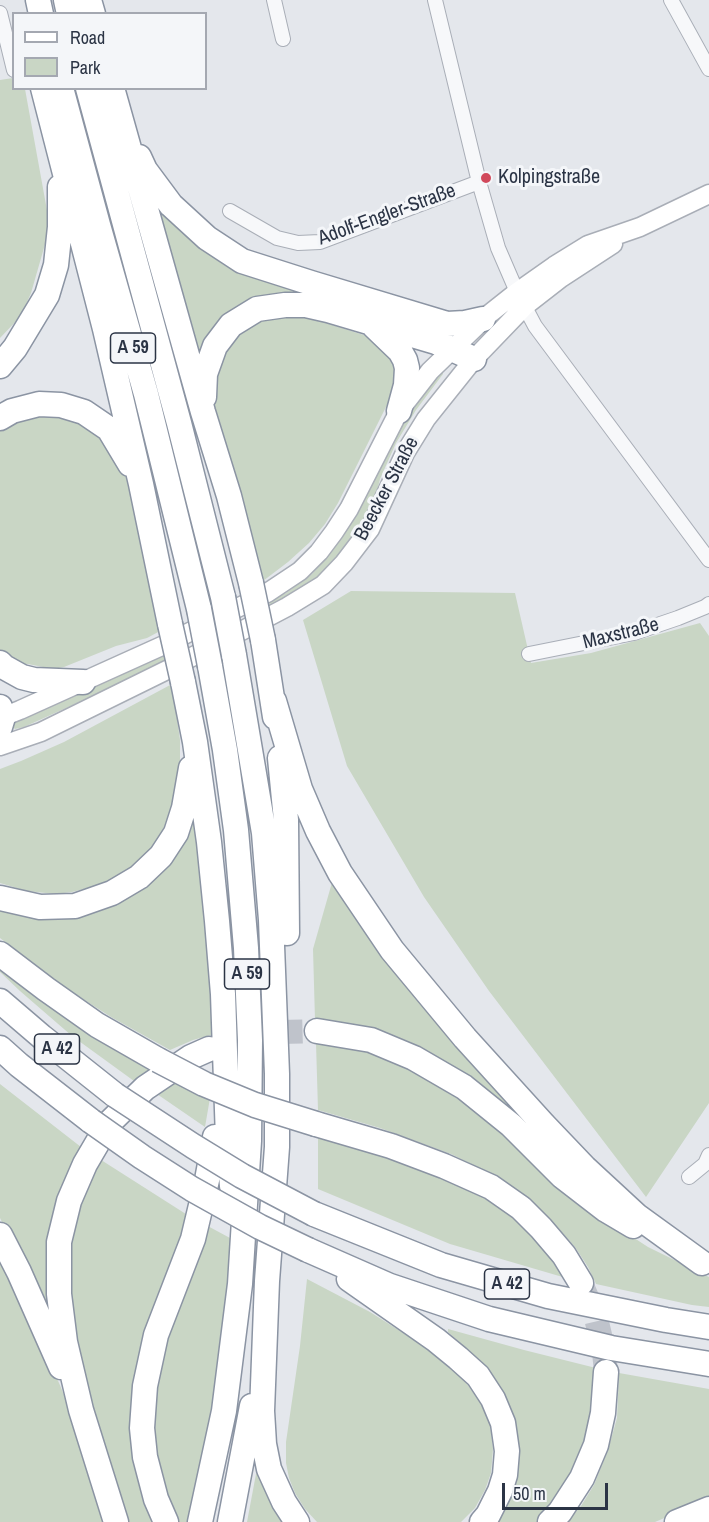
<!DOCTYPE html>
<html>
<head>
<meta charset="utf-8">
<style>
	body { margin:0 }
	#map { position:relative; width:709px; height:1522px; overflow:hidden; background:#e4e7ec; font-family:"Archivo Narrow",sans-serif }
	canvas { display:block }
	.legend { position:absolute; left:12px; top:12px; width:195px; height:78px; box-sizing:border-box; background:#f4f6f9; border:2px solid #a4a8b1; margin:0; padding:8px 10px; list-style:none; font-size:18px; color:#2b3445 }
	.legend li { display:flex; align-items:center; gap:12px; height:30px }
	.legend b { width:30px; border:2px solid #a4a8b1 }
	.scale { position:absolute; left:502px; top:1483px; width:106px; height:27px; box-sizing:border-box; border:3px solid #2b3445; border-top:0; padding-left:8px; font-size:18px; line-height:21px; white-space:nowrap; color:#2b3445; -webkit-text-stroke:4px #f4f6f9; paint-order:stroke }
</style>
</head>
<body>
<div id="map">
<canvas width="709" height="1522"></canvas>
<ul class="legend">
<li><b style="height:8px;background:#fff"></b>Road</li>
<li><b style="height:16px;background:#c9d6c5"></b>Park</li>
</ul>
<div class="scale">50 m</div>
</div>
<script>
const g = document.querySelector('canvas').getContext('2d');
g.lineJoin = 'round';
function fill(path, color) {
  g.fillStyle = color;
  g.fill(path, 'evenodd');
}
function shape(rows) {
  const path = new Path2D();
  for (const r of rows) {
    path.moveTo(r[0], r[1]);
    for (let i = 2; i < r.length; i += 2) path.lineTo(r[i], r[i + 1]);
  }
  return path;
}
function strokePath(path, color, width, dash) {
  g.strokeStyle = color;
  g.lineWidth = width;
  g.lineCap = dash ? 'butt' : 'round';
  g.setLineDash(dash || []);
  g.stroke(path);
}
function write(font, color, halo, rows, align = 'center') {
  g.font = font + ' "Archivo Narrow",sans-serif';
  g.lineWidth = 6;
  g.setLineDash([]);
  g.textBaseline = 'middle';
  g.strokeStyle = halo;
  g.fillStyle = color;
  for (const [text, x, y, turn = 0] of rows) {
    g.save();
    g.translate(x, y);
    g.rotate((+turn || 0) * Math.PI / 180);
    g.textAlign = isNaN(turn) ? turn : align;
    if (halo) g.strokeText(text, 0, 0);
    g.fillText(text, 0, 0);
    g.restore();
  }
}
fill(shape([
	[13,78,14,88,25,89,50,227,31,293,21,316,0,338,0,80],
	[149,196,202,246,427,326,284,295,200,361],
	[301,315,370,337,395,353,395,376,394,388,388,403,338,503,325,524,309,543,288,562,263,581,214,409,211,389,221,348,247,321],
	[443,369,443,374,416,410,396,443,380,479,374,503,363,526,318,581,270,609,269,602,286,593,312,574,329,555,344,535,375,479,405,413],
	[38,409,82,417,123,460,132,487,162,630,147,638,116,646,64,667,53,669,28,664,24,665,0,655,0,426],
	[351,591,515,593,531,663,591,653,700,623,709,636,709,1103,646,1197,489,991,424,897,347,766,303,620],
	[167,652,168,662,24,727,15,729,12,726,13,721],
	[172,684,180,740,180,766,178,790,170,816,156,844,137,862,122,874,99,885,72,892,55,894,27,891,0,883,0,769,21,761,64,742],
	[197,807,211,990,211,1035,193,1040,170,1050,111,1017,55,981,0,938,0,908,114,903],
	[333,879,565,1159,470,1078,410,1043,374,1029,333,1021,315,1020,313,949],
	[0,961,151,1068,134,1081,72,1036,20,991,0,972],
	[316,1043,370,1050,411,1068,458,1096,602,1217,648,1247,709,1277,709,1307,692,1305,596,1284,588,1267,575,1247,550,1219,526,1197,497,1177,451,1154,380,1128,318,1110],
	[171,1079,210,1098,205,1127,154,1092],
	[0,1084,81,1147,58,1196,49,1242,52,1325,0,1218],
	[318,1135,442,1174,487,1196,535,1235,566,1278,450,1244,318,1189],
	[98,1158,189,1216,146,1330,133,1384,130,1425,133,1460,143,1501,152,1522,126,1522,74,1342,69,1292,69,1246,77,1203],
	[204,1224,230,1238,232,1260,214,1408,189,1522,179,1522,166,1494,155,1459,151,1426,164,1337],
	[0,1254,59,1383,81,1435,111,1522,0,1522],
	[307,1279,370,1312,416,1341,449,1365,467,1384,482,1404,490,1425,493,1449,491,1473,485,1490,475,1508,461,1522,317,1522,305,1509,295,1493,289,1478,286,1463,286,1442,300,1346],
	[448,1329,524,1350,596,1368,593,1411,586,1443,574,1475,539,1522,496,1522,504,1395,492,1374,474,1355,448,1332],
	[619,1373,709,1389,709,1499,655,1522,567,1522,581,1506,594,1485,608,1450,617,1418],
	[256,1474,263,1475,286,1522,247,1522]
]), '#c9d6c5');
strokePath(shape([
	[209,1049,238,1038,279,1032,317,1031],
	[583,1288,596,1318,604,1352,606,1372]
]), '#bfc3cb', 24, [24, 12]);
const street = shape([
	[274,0,283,39],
	[435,0,479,182,498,248,517,292,535,326,709,560],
	[671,0,709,69],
	[0,13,14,70],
	[230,211,277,238,298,243,320,242,479,182],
	[529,654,634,633,678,618,705,607,709,604],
	[689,1177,705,1164,709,1155]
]);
const secondary = shape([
	[0,718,20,710,164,645,267,593,300,571,319,552,334,532,349,509,399,411,430,371,488,315,517,292,554,266,588,245,640,227,709,194],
	[0,746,41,732,169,669,287,607,323,585,344,563,370,529,405,453,426,419,474,359,525,306,561,278,613,244]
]);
const highway = shape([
	[38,0,41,14],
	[66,0,69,14],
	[89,0,93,14],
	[43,88,105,329,141,484,170,624],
	[61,88,98,225,146,394,199,609],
	[88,88,179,423,223,597],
	[112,88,203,412,229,496,251,583],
	[139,157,145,170,171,205,207,238,242,261,311,283,447,324,465,323,483,319],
	[374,326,400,351,405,360,407,368,406,385,399,411],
	[0,366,15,348,47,295,56,265,60,227,60,187],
	[204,397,205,374,215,346,231,325,257,309,285,305,306,305,328,310,436,342,474,359],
	[0,418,12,411,39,404,61,405,84,412,109,429,130,464],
	[263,640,275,717],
	[234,655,264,833,271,920,277,1074,277,1147,267,1281,262,1411,264,1444,269,1469,284,1502,297,1522],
	[0,663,4,667,22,677,34,680,83,682],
	[183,682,195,742,209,842,217,921,223,994,228,1139,232,1186],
	[274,701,300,789,318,831,340,873,392,950,465,1038,544,1125,585,1168,637,1216,702,1263],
	[0,707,3,717,0,727],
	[280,758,286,820,287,933],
	[0,898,40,907,75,906,112,893,139,877,161,856,176,833,184,808,191,768],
	[0,954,46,989,97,1025,158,1060],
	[0,1001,42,1037,115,1095],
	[317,1031,371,1040,414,1058,464,1087,511,1125,562,1176,606,1210,633,1226],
	[0,1048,19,1065,91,1121],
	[316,1124,391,1146,444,1166,491,1187,521,1208,541,1228,564,1255,581,1283],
	[314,1214,441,1265,548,1296,666,1320,709,1327],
	[0,1235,19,1272,61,1367],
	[308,1250,390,1286,489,1319,611,1348,709,1364],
	[349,1279,436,1340,458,1358,478,1376,493,1399,503,1423,507,1451,505,1475,500,1491,488,1515,482,1522],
	[116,1522,81,1410,65,1342,59,1294,59,1242,69,1201,85,1164,109,1123,145,1088,191,1057,209,1049],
	[166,1522,156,1499,145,1457,142,1428,145,1386,156,1335,193,1239,207,1180,215,1137],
	[200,1522,224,1411,240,1284,249,1141,250,1040,246,948,236,830,225,750,210,666],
	[230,1522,252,1406],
	[550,1522,560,1512,582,1478,596,1445,603,1413,606,1372],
	[677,1522,709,1509]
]);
strokePath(street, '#a9aeb7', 16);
strokePath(secondary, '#a9aeb7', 21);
strokePath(highway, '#8b94a3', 27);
strokePath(street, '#f7f8fa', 14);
strokePath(secondary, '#fff', 18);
strokePath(highway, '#fff', 24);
const highwayBridge = shape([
	[251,583,263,640],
	[223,597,234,655],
	[199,609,210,666],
	[170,624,183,682],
	[158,1060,204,1084,255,1105,316,1124],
	[115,1095,193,1146,242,1176,314,1214],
	[91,1121,142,1157,192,1189,260,1227,308,1250]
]);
strokePath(highwayBridge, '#8b94a3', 27, []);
strokePath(highwayBridge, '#fff', 24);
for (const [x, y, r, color] of [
	[486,178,6,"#d1495b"]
]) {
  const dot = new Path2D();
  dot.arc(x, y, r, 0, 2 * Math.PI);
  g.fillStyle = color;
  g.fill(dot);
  strokePath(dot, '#f4f6f9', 2);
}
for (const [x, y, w] of [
	[133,348,45],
	[247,974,45],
	[57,1049,45],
	[507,1284,45]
]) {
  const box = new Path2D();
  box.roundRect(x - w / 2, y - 15, w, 30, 4.5);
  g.fillStyle = '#f4f6f9';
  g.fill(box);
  strokePath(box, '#2b3445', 1.5);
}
write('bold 18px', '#2b3445', null, [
	["A 59",133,348],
	["A 59",247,974],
	["A 42",57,1049],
	["A 42",507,1284]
]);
write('20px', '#2b3445', '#f4f6f9', [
	["Kolpingstraße",498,178]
], 'left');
write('20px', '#2b3445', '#f4f6f9', [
	["Adolf-Engler-Straße",387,215,-20],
	["Beecker Straße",387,489,-62],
	["Maxstraße",621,634,-14]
]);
</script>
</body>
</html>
